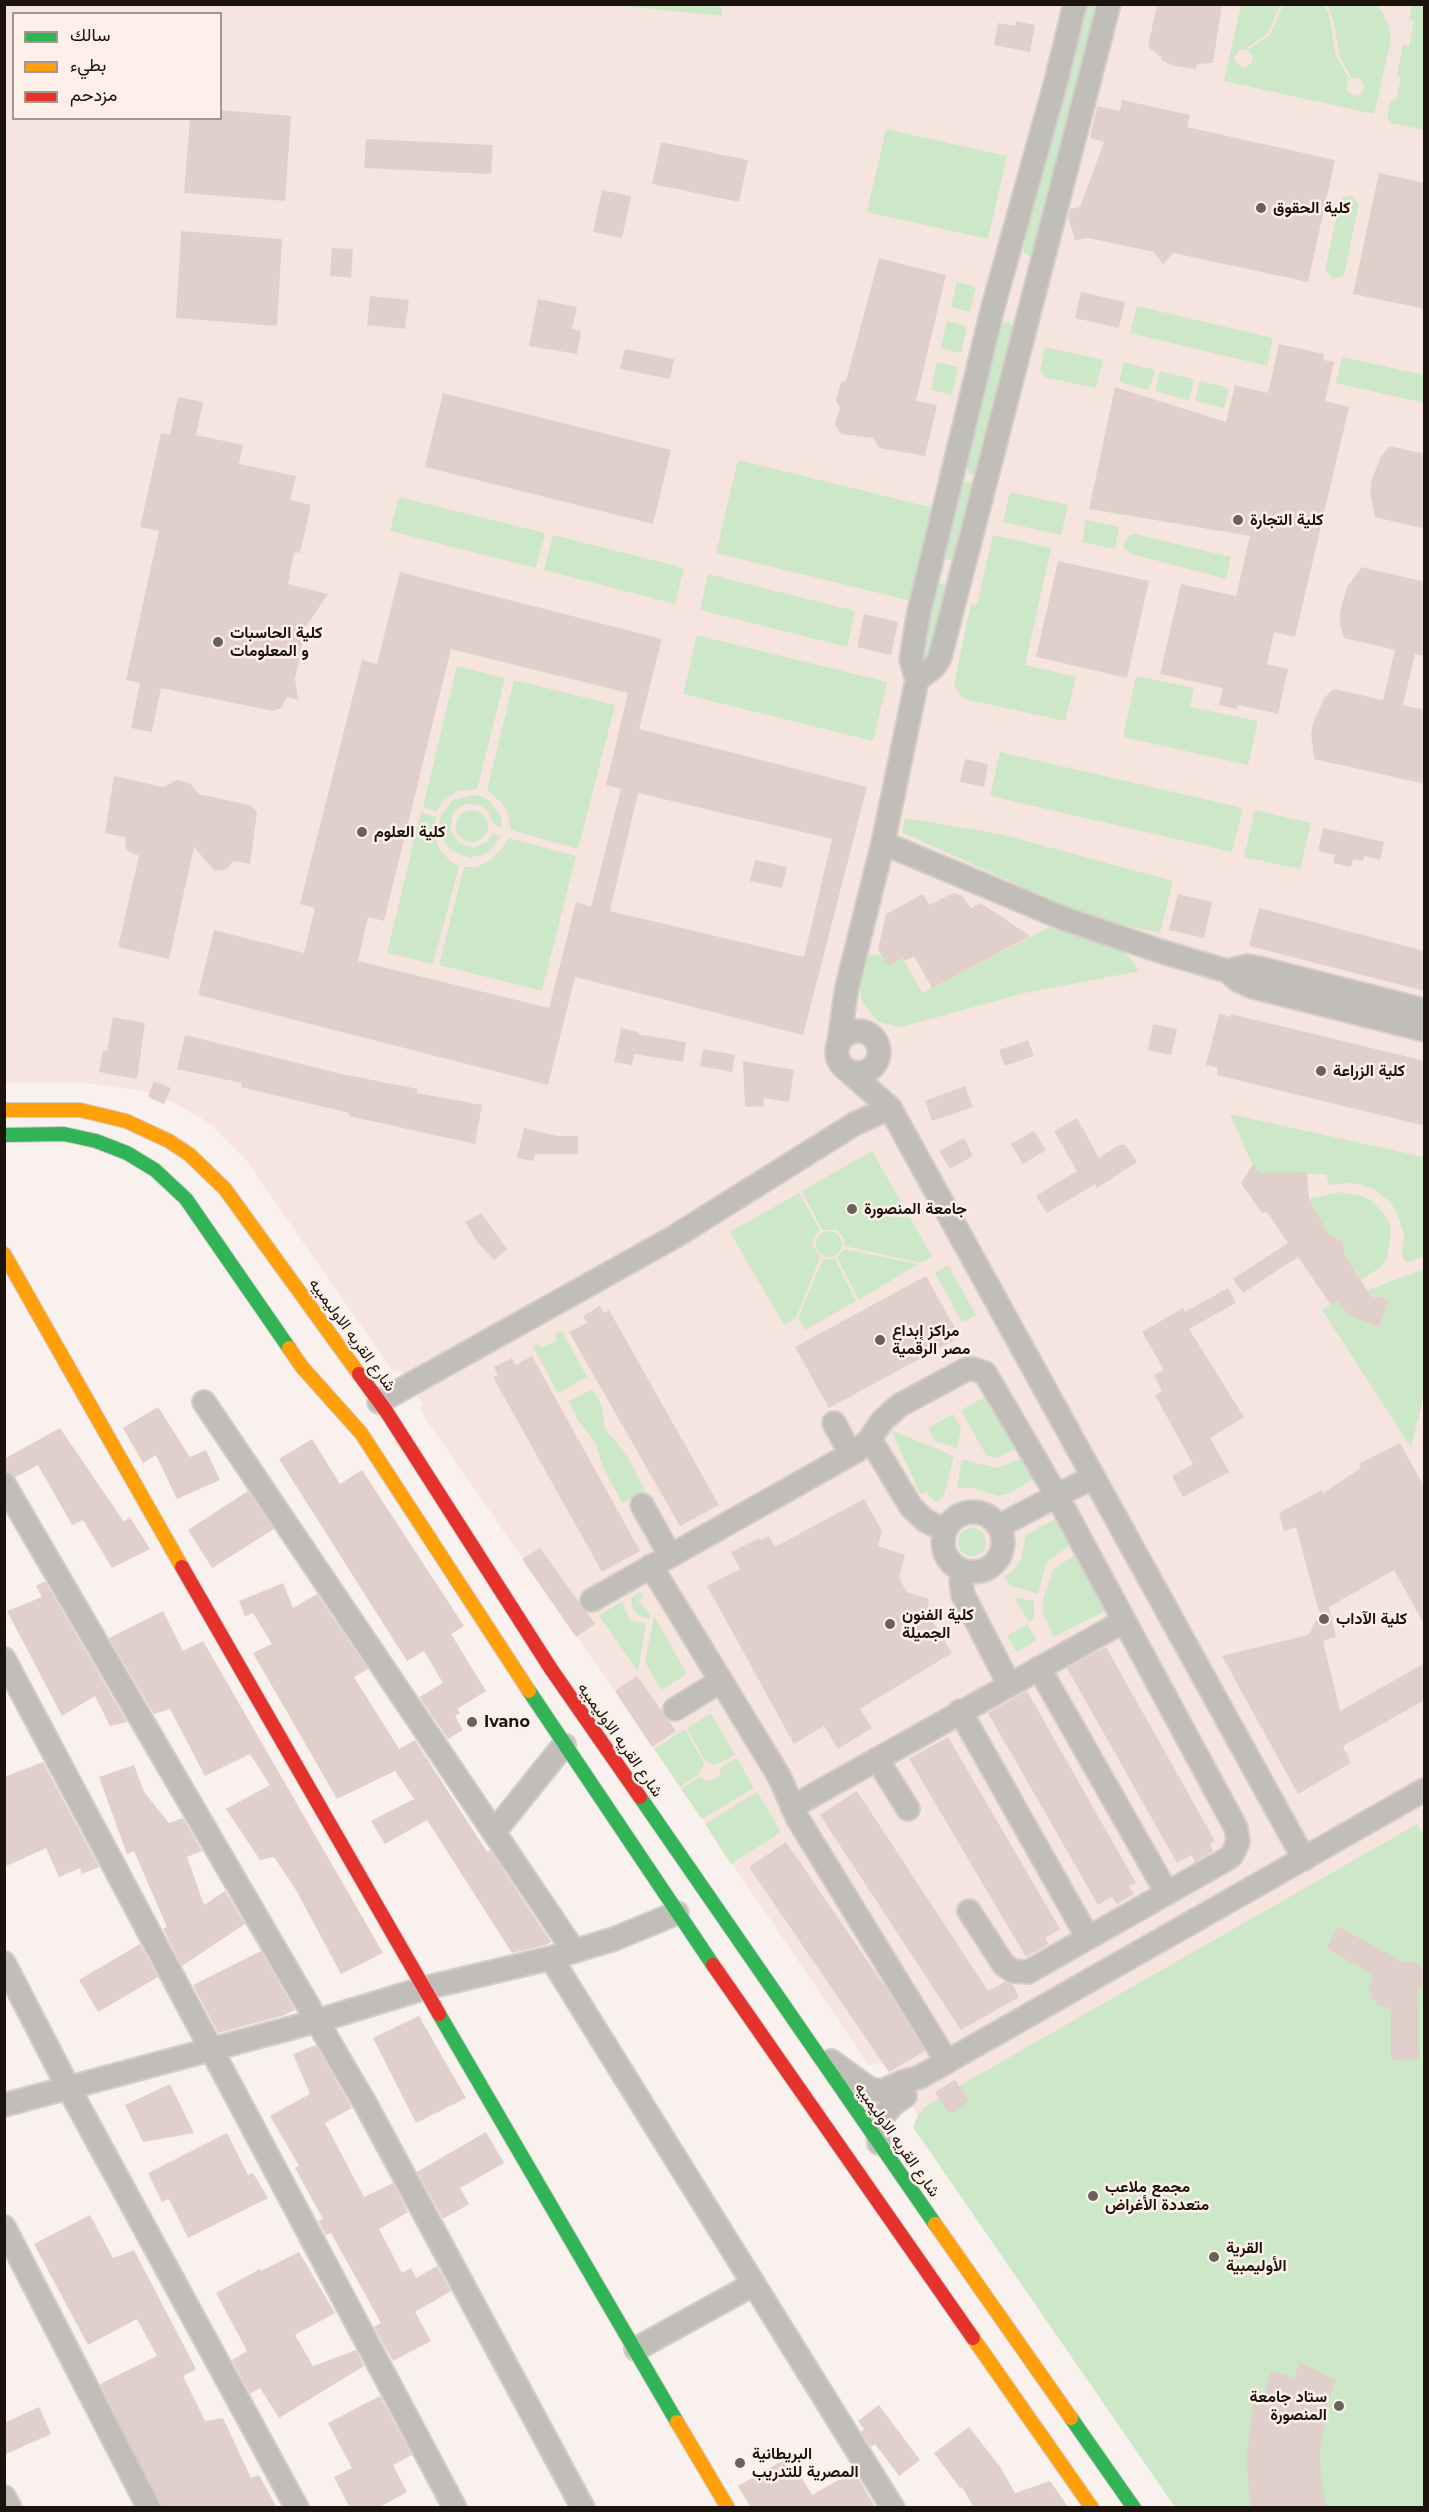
<!DOCTYPE html>
<html>
<head>
<meta charset="utf-8">
<style>
	body { margin:0 }
	#map { position:relative; width:1429px; height:2512px; overflow:hidden; background:#f8f1ed; font-family:Montserrat,Vazirmatn,sans-serif }
	canvas { display:block }
	.frame { position:absolute; inset:0; border:6px solid #1c130c; pointer-events:none }
	.legend { position:absolute; left:12px; top:12px; width:210px; height:108px; box-sizing:border-box; background:#fcf0e9; border:2px solid #a29891; margin:0; padding:8px 10px; list-style:none; font-size:18px; color:#1c130c }
	.legend li { display:flex; align-items:center; gap:12px; height:30px }
	.legend b { width:30px; border:2px solid #a29891 }
</style>
</head>
<body>
<div id="map">
<canvas width="1429" height="2512"></canvas>
<div class="frame"></div>
<ul class="legend">
<li><b style="height:8px;background:#30b455"></b>سالك</li>
<li><b style="height:8px;background:#ff9f0a"></b>بطيء</li>
<li><b style="height:8px;background:#e5322d"></b>مزدحم</li>
</ul>
</div>
<script>
const g = document.querySelector('canvas').getContext('2d');
g.lineJoin = 'round';
function fill(path, color) {
  g.fillStyle = color;
  g.fill(path, 'evenodd');
}
function shape(rows) {
  const path = new Path2D();
  for (const r of rows) {
    if (r.length === 3) {
      path.moveTo(r[0] + r[2], r[1]);
      path.arc(r[0], r[1], r[2], 0, 2 * Math.PI);
      continue;
    }
    path.moveTo(r[0], r[1]);
    for (let i = 2; i < r.length; i += 2) path.lineTo(r[i], r[i + 1]);
  }
  return path;
}
function strokePath(path, color, width, dash) {
  g.strokeStyle = color;
  g.lineWidth = width;
  g.lineCap = dash ? 'butt' : 'round';
  g.setLineDash(dash || []);
  g.stroke(path);
}
function write(font, color, halo, rows, align = 'center') {
  g.font = font + ' Montserrat,Vazirmatn,sans-serif';
  g.lineWidth = 5;
  g.setLineDash([]);
  g.textBaseline = 'middle';
  g.strokeStyle = halo;
  g.fillStyle = color;
  for (const [text, x, y, turn = 0] of rows) {
    g.save();
    g.translate(x, y);
    g.rotate((+turn || 0) * Math.PI / 180);
    g.textAlign = isNaN(turn) ? turn : align;
    if (halo) g.strokeText(text, 0, 0);
    g.fillText(text, 0, 0);
    g.restore();
  }
}
fill(shape([
	[4,5,1424,5,1424,2507,1175,2507,913,2127,918,2115,888,2073,892,2070,881,2064,869,2065,615,1691,425,1418,420,1407,423,1405,400,1370,394,1373,246,1160,211,1124,167,1099,164,1104,148,1097,149,1092,80,1082,5,1083],
	[14,14,220,14,220,118,14,118]
]), '#f6e5df');
fill(shape([
	[612,5,720,5,722,16],
	[1084,5,1101,5,1035,256,1031,257,1024,253,1023,245],
	[1241,5,1280,5,1268,33,1247,48,1249,49,1270,35,1283,5,1325,5,1330,19,1335,53,1349,79,1351,77,1340,57,1334,23,1328,5,1376,5,1384,15,1389,27,1391,40,1374,114,1224,81],
	[1244,49,1252,54,1253,59,1251,64,1243,68,1235,62,1234,57,1239,50],
	[1353,78,1359,78,1365,86,1360,95,1354,96,1346,90,1348,80],
	[1412,5,1424,5,1424,130,1390,123,1387,115,1391,99,1396,100,1401,77,1397,75,1403,45,1409,46,1414,21,1409,19],
	[886,129,1007,156,988,239,867,212],
	[1351,196,1359,204,1344,274,1341,277,1333,278,1325,270,1340,200,1343,197],
	[957,282,976,287,970,312,951,307],
	[1137,306,1273,338,1267,366,1130,333],
	[947,321,967,326,961,353,941,348],
	[1005,322,1009,322,1015,328,978,475,974,476,970,475,967,467,999,329],
	[1045,347,1103,360,1096,388,1044,377,1040,370],
	[1342,357,1424,375,1424,403,1336,383],
	[937,362,958,367,952,395,931,390],
	[1124,362,1155,370,1149,390,1119,382],
	[1160,371,1194,379,1189,400,1155,391],
	[1200,381,1229,388,1224,408,1195,401],
	[738,460,934,508,911,601,716,553],
	[963,481,974,483,958,562,943,558],
	[1010,492,1068,505,1061,535,1003,522],
	[399,497,545,533,536,568,390,531],
	[1086,520,1119,527,1115,549,1082,542],
	[1135,534,1231,557,1226,579,1132,554,1124,548,1124,543,1130,535],
	[553,535,684,568,675,604,544,570],
	[993,535,1051,548,1025,665,1076,677,1065,721,964,699,954,685,971,604,977,605],
	[708,574,855,611,847,647,700,610],
	[934,582,949,585,931,657,927,662,921,661],
	[697,635,887,682,873,741,683,694],
	[457,666,505,678,477,789,457,791,442,802,437,811,423,807],
	[1136,676,1194,688,1190,707,1258,721,1248,765,1123,737],
	[514,680,615,705,578,849,511,830,507,811,502,803,487,790],
	[1000,752,1243,808,1232,852,990,796],
	[472,795,481,796,490,801,501,817,502,827,494,825,488,811,481,806,466,804,459,808,453,814,450,829,459,843,474,848,488,841,492,834,501,836,489,852,470,858,452,851,445,844,439,825,441,815,453,800],
	[1255,810,1311,823,1300,869,1244,857],
	[472,826,16],
	[421,812,436,817,433,833,439,849,451,862,459,866,433,964,387,953],
	[905,818,1000,834,1173,881,1160,933,1110,922,1068,908,902,832],
	[508,838,576,856,542,991,439,965,464,867,476,867,492,859,504,846],
	[1049,927,1124,951,1140,971,1025,993,901,1027,879,1022,862,1002,859,984,867,954,883,956,889,966,903,958,922,993],
	[1230,1114,1424,1157,1424,1256,1407,1263,1402,1256,1404,1234,1397,1213,1391,1203,1374,1189,1353,1183,1329,1185,1326,1174,1260,1174,1254,1168],
	[872,1151,932,1257,920,1263,845,1246,843,1237,837,1230,822,1230,802,1191],
	[1341,1192,1362,1196,1372,1201,1386,1216,1390,1226,1391,1236,1387,1257,1382,1266,1361,1280,1355,1270,1347,1275,1343,1259,1345,1254,1343,1242,1333,1236,1327,1236,1309,1199],
	[799,1193,820,1230,813,1239,812,1244,820,1258,796,1318,784,1325,730,1232],
	[829,1244,13],
	[844,1249,918,1264,859,1300,837,1257],
	[823,1259,835,1259,856,1301,805,1330,798,1318],
	[948,1265,976,1315,962,1322,935,1273],
	[1424,1269,1424,1358,1422,1357,1424,1359,1424,1395,1411,1447,1322,1310,1338,1300,1345,1310,1368,1302,1361,1321,1379,1327,1388,1299,1371,1295,1368,1290],
	[562,1331,587,1377,558,1393,533,1346,538,1343,541,1348,558,1340,555,1334],
	[592,1389,602,1406,605,1429,627,1455,645,1491,622,1503,604,1469,595,1442,577,1419,569,1401],
	[985,1397,1014,1449,997,1458,986,1455,961,1410],
	[953,1414,961,1428,957,1448,935,1441,928,1428],
	[891,1430,954,1456,944,1496,935,1502,926,1491,921,1495],
	[1024,1458,1034,1479,1010,1493,999,1496,972,1488,957,1488,962,1459,996,1468],
	[1055,1519,1069,1546,1046,1563,1038,1594,1009,1585,1004,1576,1012,1572,1021,1559,1026,1535],
	[972,1542,14],
	[1074,1555,1105,1611,1053,1637,1043,1613,1043,1599,1053,1570],
	[640,1592,643,1598,638,1601,650,1614,649,1620,639,1616,632,1608,631,1598],
	[1014,1597,1034,1601,1034,1620,1029,1622],
	[622,1602,630,1620,646,1624,638,1672,599,1615],
	[654,1616,687,1674,661,1690,645,1662],
	[1027,1624,1037,1640,1017,1652,1007,1636],
	[711,1713,735,1755,715,1765,705,1761,687,1728],
	[685,1729,704,1763,699,1774,680,1787,654,1749],
	[737,1758,754,1788,702,1819,681,1789,700,1777,706,1781,716,1779,720,1774,721,1767],
	[757,1792,781,1832,731,1864,705,1824],
	[1417,1824,1424,1836,1424,2507,1175,2507,913,2127,918,2115,923,2111,922,2109,959,2086]
]), '#cde7c9');
fill(shape([
	[1157,4,1222,4,1213,63,1197,64,1196,69,1174,66,1161,60,1161,57,1148,47],
	[1016,21,1035,25,1030,52,994,45,998,23,1015,26],
	[1122,100,1190,115,1187,127,1335,160,1308,282,1173,253,1163,264,1154,252,1088,238,1075,240,1068,217,1070,209,1080,207,1104,142,1090,138,1097,106,1120,111],
	[220,110,291,116,285,201,184,193,190,118,220,118],
	[366,139,493,145,491,174,364,168],
	[661,142,748,160,739,202,652,184],
	[1379,173,1425,183,1425,309,1353,294],
	[602,190,631,196,622,238,593,232],
	[181,231,282,239,277,326,176,318],
	[332,248,353,249,351,278,330,276],
	[879,258,946,275,916,401,937,405,925,456,879,448,873,438,841,434,835,424,840,408,836,400,841,382,846,381],
	[1081,292,1125,302,1119,328,1075,318],
	[370,296,409,300,405,329,367,325],
	[538,299,577,307,572,329,581,331,577,354,529,346],
	[1279,344,1324,354,1323,360,1334,362,1325,401,1349,407,1295,637,1274,632,1267,664,1288,669,1278,714,1238,705,1237,709,1219,705,1223,688,1160,674,1181,584,1236,596,1250,536,1089,509,1115,387,1226,422,1235,385,1268,393],
	[625,349,674,359,670,379,620,369],
	[443,393,671,450,653,524,425,467],
	[178,397,203,402,196,435,243,445,239,464,296,476,290,500,311,505,300,553,294,552,288,584,328,594,305,628,295,679,298,700,287,697,281,708,273,711,161,688,152,732,131,728,140,683,126,680,159,531,140,527,161,433,170,435],
	[1390,446,1425,454,1425,529,1375,517,1370,492,1372,479,1381,456],
	[1058,561,1149,581,1127,678,1036,657],
	[1362,567,1425,582,1425,656,1415,654,1403,705,1425,710,1425,784,1314,759,1311,733,1314,720,1325,697,1334,689,1383,700,1395,650,1344,638,1340,625,1340,612,1347,587],
	[400,572,662,639,639,729,867,787,803,1035,575,977,548,1085,198,995,214,930,304,953,315,908,300,904,362,660,377,664],
	[451,649,628,693,606,785,621,789,591,907,576,902,549,1008,358,961,368,917,384,921],
	[638,793,832,839,804,957,610,911],
	[864,614,898,622,891,655,857,647],
	[965,759,988,764,984,787,960,782],
	[114,776,163,787,177,780,185,782,191,784,198,794,250,805,257,812,250,864,233,861,227,869,219,871,214,870,194,847,169,959,118,947,139,856,128,851,126,848,125,837,105,833],
	[1323,828,1384,842,1380,860,1364,856,1363,861,1353,859,1351,867,1333,863,1335,855,1318,851],
	[755,860,787,867,782,888,750,881],
	[953,893,961,895,971,908,981,903,1030,936,932,988,914,956,905,961,903,958,889,966,878,950,886,914,923,894,929,905],
	[1178,894,1212,902,1204,938,1169,930],
	[1259,908,1425,951,1425,991,1249,946],
	[1219,1014,1231,1017,1231,1014,1425,1061,1425,1126,1217,1075,1218,1068,1206,1065],
	[113,1017,145,1023,137,1079,99,1072,103,1050,107,1051],
	[1153,1024,1177,1029,1171,1055,1148,1050],
	[621,1028,638,1032,638,1034,686,1042,683,1062,634,1054,632,1065,614,1062],
	[185,1035,342,1074,418,1089,417,1093,482,1105,475,1144,349,1116,349,1113,241,1087,242,1083,177,1069],
	[1028,1040,1034,1056,1005,1066,999,1050],
	[703,1049,735,1055,732,1072,700,1066],
	[743,1061,794,1070,789,1102,763,1098,764,1106,745,1107],
	[154,1081,171,1088,164,1104,148,1097],
	[965,1086,973,1107,932,1121,925,1101],
	[1077,1118,1099,1158,1119,1145,1125,1145,1137,1162,1097,1188,1095,1184,1047,1213,1036,1196,1077,1171,1054,1131],
	[524,1128,557,1136,578,1136,578,1154,535,1154,533,1161,517,1158],
	[1034,1131,1046,1150,1023,1164,1011,1144],
	[964,1138,973,1156,950,1169,939,1151],
	[1253,1164,1260,1173,1307,1172,1309,1199,1328,1234,1343,1242,1345,1256,1371,1296,1389,1299,1379,1327,1349,1316,1338,1300,1331,1305,1298,1257,1243,1293,1233,1279,1288,1243,1267,1212,1262,1213,1241,1183],
	[481,1213,507,1249,494,1260,478,1243,465,1222],
	[926,1276,960,1337,829,1408,795,1347],
	[1228,1288,1236,1303,1189,1329,1244,1417,1210,1438,1229,1472,1183,1497,1172,1476,1193,1464,1155,1395,1162,1391,1154,1375,1164,1370,1142,1332,1183,1308,1185,1312],
	[600,1306,604,1313,609,1310,719,1505,680,1526,569,1332,587,1323,583,1316],
	[532,1356,640,1551,602,1572,493,1377,498,1375,494,1367,512,1358,516,1365],
	[158,1407,190,1457,206,1450,220,1480,177,1499,156,1455,143,1463,123,1428],
	[60,1428,124,1522,130,1517,150,1549,112,1568,83,1520,72,1525,38,1465,16,1477,4,1471,4,1459],
	[312,1439,340,1484,362,1470,464,1626,451,1634,486,1691,457,1709,460,1713,455,1716,463,1730,448,1739,419,1697,443,1683,424,1651,407,1661,279,1459],
	[1400,1443,1425,1488,1425,1626,1394,1570,1329,1607,1336,1637,1323,1641,1340,1711,1425,1663,1425,1700,1343,1746,1351,1763,1298,1794,1222,1656,1308,1635,1321,1611,1319,1612,1296,1527,1284,1531,1279,1513,1322,1490,1322,1494,1361,1468,1359,1464],
	[248,1491,274,1529,212,1568,188,1530],
	[864,1499,882,1531,878,1546,905,1555,899,1578,907,1592,929,1599,927,1612,952,1653,860,1709,872,1728,838,1749,824,1726,794,1744,707,1586,740,1569,731,1552,759,1538,761,1540,769,1536,775,1547],
	[540,1548,595,1624,576,1637,522,1559],
	[45,1581,127,1722,110,1726,95,1696,62,1716,7,1611,42,1597,36,1586],
	[283,1583,293,1608,317,1594,368,1669,354,1677,399,1749,415,1740,487,1852,490,1850,551,1942,546,1945,512,1953,427,1820,385,1844,371,1821,414,1799,395,1771,337,1799,253,1653,272,1644,253,1613,245,1616,239,1601],
	[163,1611,183,1651,203,1641,383,1953,341,1974,296,1890,274,1857,260,1860,226,1809,270,1785,250,1754,205,1776,170,1709,154,1714,109,1638],
	[1106,1647,1215,1841,1210,1844,1213,1851,1195,1862,1191,1855,1177,1863,1067,1668],
	[637,1676,676,1731,652,1747,615,1691],
	[1027,1691,1136,1883,1129,1886,1134,1894,1117,1904,1112,1897,1098,1905,988,1713],
	[948,1737,1060,1929,1045,1938,1049,1944,1026,1957,909,1759],
	[43,1762,99,1867,82,1874,80,1868,59,1877,46,1848,4,1867,4,1777],
	[134,1765,144,1792,169,1823,183,1818,202,1851,187,1857,204,1905,225,1891,245,1924,182,1966,163,1929,167,1927,134,1851,127,1854,99,1777],
	[857,1791,988,1991,1005,1982,1012,1984,1019,1997,961,2030,820,1815],
	[786,1842,886,1988,925,2051,889,2072,749,1867],
	[1338,1926,1401,1962,1414,1961,1423,1969,1425,1982,1418,1991,1419,2059,1391,2060,1391,2009,1378,2005,1373,2000,1369,1988,1373,1975,1327,1948],
	[140,1944,158,1977,98,2012,79,1980],
	[261,1951,295,2010,282,2016,218,2033,193,1985],
	[419,2016,466,2098,416,2123,373,2038],
	[316,2045,352,2108,325,2123,364,2197,393,2183,408,2212,379,2229,402,2273,411,2268,416,2278,437,2266,451,2291,415,2312,431,2341,393,2361,374,2327,381,2323,331,2233,326,2235,318,2221,323,2219,295,2168,299,2166,270,2116,310,2094,293,2054],
	[955,2080,969,2101,950,2114,935,2092],
	[170,2084,194,2133,143,2142,125,2105],
	[486,2132,504,2163,460,2188,469,2204,443,2219,417,2172],
	[227,2133,248,2175,253,2173,268,2198,188,2238,169,2199,162,2202,148,2173],
	[90,2215,113,2258,134,2250,196,2369,183,2376,205,2421,223,2418,251,2478,259,2475,277,2508,162,2508,100,2384,157,2356,137,2319,88,2345,34,2244],
	[299,2252,335,2313,295,2335,313,2366,356,2350,364,2366,279,2418,260,2388,250,2394,232,2360,247,2351,216,2293,260,2269,261,2271],
	[1299,2362,1336,2380,1328,2403,1320,2451,1321,2475,1326,2508,1251,2508,1246,2461,1255,2392,1265,2393,1271,2371,1295,2378],
	[380,2396,412,2455,393,2465,407,2492,378,2508,350,2508,334,2477,352,2468,328,2423],
	[879,2405,920,2460,899,2476,875,2444,871,2447,861,2432,864,2429,858,2421],
	[39,2407,51,2434,4,2455,4,2423],
	[969,2427,1001,2468,1015,2493,1050,2481,1069,2508,974,2508,962,2487,960,2488,934,2453],
	[789,2457,812,2495,854,2471,876,2508,751,2508,738,2486]
]), '#e1cfcb');
const street = shape([
	[917,680,935,666,940,657,1109,4],
	[883,843,1065,919,1160,951,1227,971,1239,981,1253,987,1424,1030],
	[1227,971,1248,966,1259,968,1424,1010],
	[858,1052,21],
	[839,1041,847,987,883,843,917,680,911,660,918,616,993,307,1055,85,1075,4],
	[846,1069,890,1108,1304,1859],
	[204,1402,574,1951],
	[379,1402,674,1237,856,1123,890,1108],
	[834,1423,851,1454],
	[870,1439,911,1507,926,1521,945,1530],
	[4,1484,366,2105,583,2508],
	[642,1505,670,1555],
	[973,1542,30],
	[999,1526,1093,1477],
	[651,1566,779,1776,798,1819,947,2062],
	[963,1571,961,1583,963,1595,1009,1684],
	[592,1600,858,1450,870,1439,882,1421,900,1405,967,1369,973,1369,985,1373,1057,1496,1236,1828,1238,1842,1232,1855,1227,1859,1028,1972,1013,1971,1004,1965,969,1911],
	[4,1659,455,2508],
	[1039,1668,1167,1893],
	[675,1709,721,1681],
	[960,1711,1088,1938],
	[877,1759,908,1809],
	[792,1807,1124,1621],
	[494,1832,564,1745],
	[551,1958,893,2508],
	[4,1963,68,2087,297,2508],
	[831,2061,870,2089,882,2091,896,2085],
	[902,2082,920,2077,1424,1790],
	[4,2105,317,2021,425,1988,551,1958,614,1939,677,1913],
	[879,2143,878,2135,882,2117,893,2104,905,2096],
	[4,2227,149,2508],
	[636,2349,754,2284],
	[4,2497,10,2508]
]);
const fast = shape([
	[4,1135,64,1134,96,1141,127,1153,155,1170,186,1199,289,1348],
	[529,1691,713,1965],
	[640,1797,935,2224],
	[439,2014,677,2422],
	[1071,2418,1134,2508]
]);
const slow = shape([
	[4,1110,80,1110,126,1121,169,1141,190,1155,225,1189,359,1374],
	[4,1254,182,1567],
	[289,1348,302,1367,361,1433,529,1691],
	[935,2224,1071,2418],
	[973,2338,1092,2508],
	[677,2422,728,2508]
]);
const jam = shape([
	[359,1374,386,1411,551,1669,640,1797],
	[182,1567,439,2014],
	[713,1965,973,2338]
]);
strokePath(street, '#d4ceca', 26);
strokePath(fast, '#d4ceca', 16);
strokePath(slow, '#d4ceca', 16);
strokePath(jam, '#d4ceca', 16);
strokePath(street, '#c1beba', 22);
strokePath(fast, '#30b455', 14);
strokePath(slow, '#ff9f0a', 14);
strokePath(jam, '#e5322d', 14);
for (const [x, y, r, color] of [
	[1261,208,6,"#69615b"],
	[1238,520,6,"#69615b"],
	[218,642,6,"#69615b"],
	[362,832,6,"#69615b"],
	[1321,1071,6,"#69615b"],
	[852,1209,6,"#69615b"],
	[880,1340,6,"#69615b"],
	[1324,1619,6,"#69615b"],
	[890,1624,6,"#69615b"],
	[472,1722,6,"#69615b"],
	[1093,2196,6,"#69615b"],
	[1214,2257,6,"#69615b"],
	[1339,2406,6,"#69615b"],
	[740,2463,6,"#69615b"]
]) {
  const dot = new Path2D();
  dot.arc(x, y, r, 0, 2 * Math.PI);
  g.fillStyle = color;
  g.fill(dot);
  strokePath(dot, '#fcf0e9', 2);
}
write('bold 16px', '#1c130c', '#fcf0e9', [
	["كلية الحقوق",1273,208],
	["كلية التجارة",1250,520],
	["كلية الحاسبات",230,633],
	["و المعلومات",230,651],
	["كلية العلوم",374,832],
	["كلية الزراعة",1333,1071],
	["جامعة المنصورة",864,1209],
	["مراكز إبداع",892,1331],
	["مصر الرقمية",892,1349],
	["كلية الفنون",902,1615],
	["الجميلة",902,1633],
	["كلية الآداب",1336,1619],
	["Ivano",484,1722],
	["مجمع ملاعب",1105,2187],
	["متعددة الأغراض",1105,2205],
	["القرية",1226,2248],
	["الأوليمبية",1226,2266],
	["ستاد جامعة",1327,2397,"right"],
	["المنصورة",1327,2415,"right"],
	["البريطانية",752,2454],
	["المصرية للتدريب",752,2472]
], 'left');
write('16px', '#1c130c', '#fcf0e9', [
	["شارع القريه الاوليمبيه",352,1335,54],
	["شارع القريه الاوليمبيه",620,1740,55],
	["شارع القريه الاوليمبيه",897,2140,55]
]);
</script>
</body>
</html>
